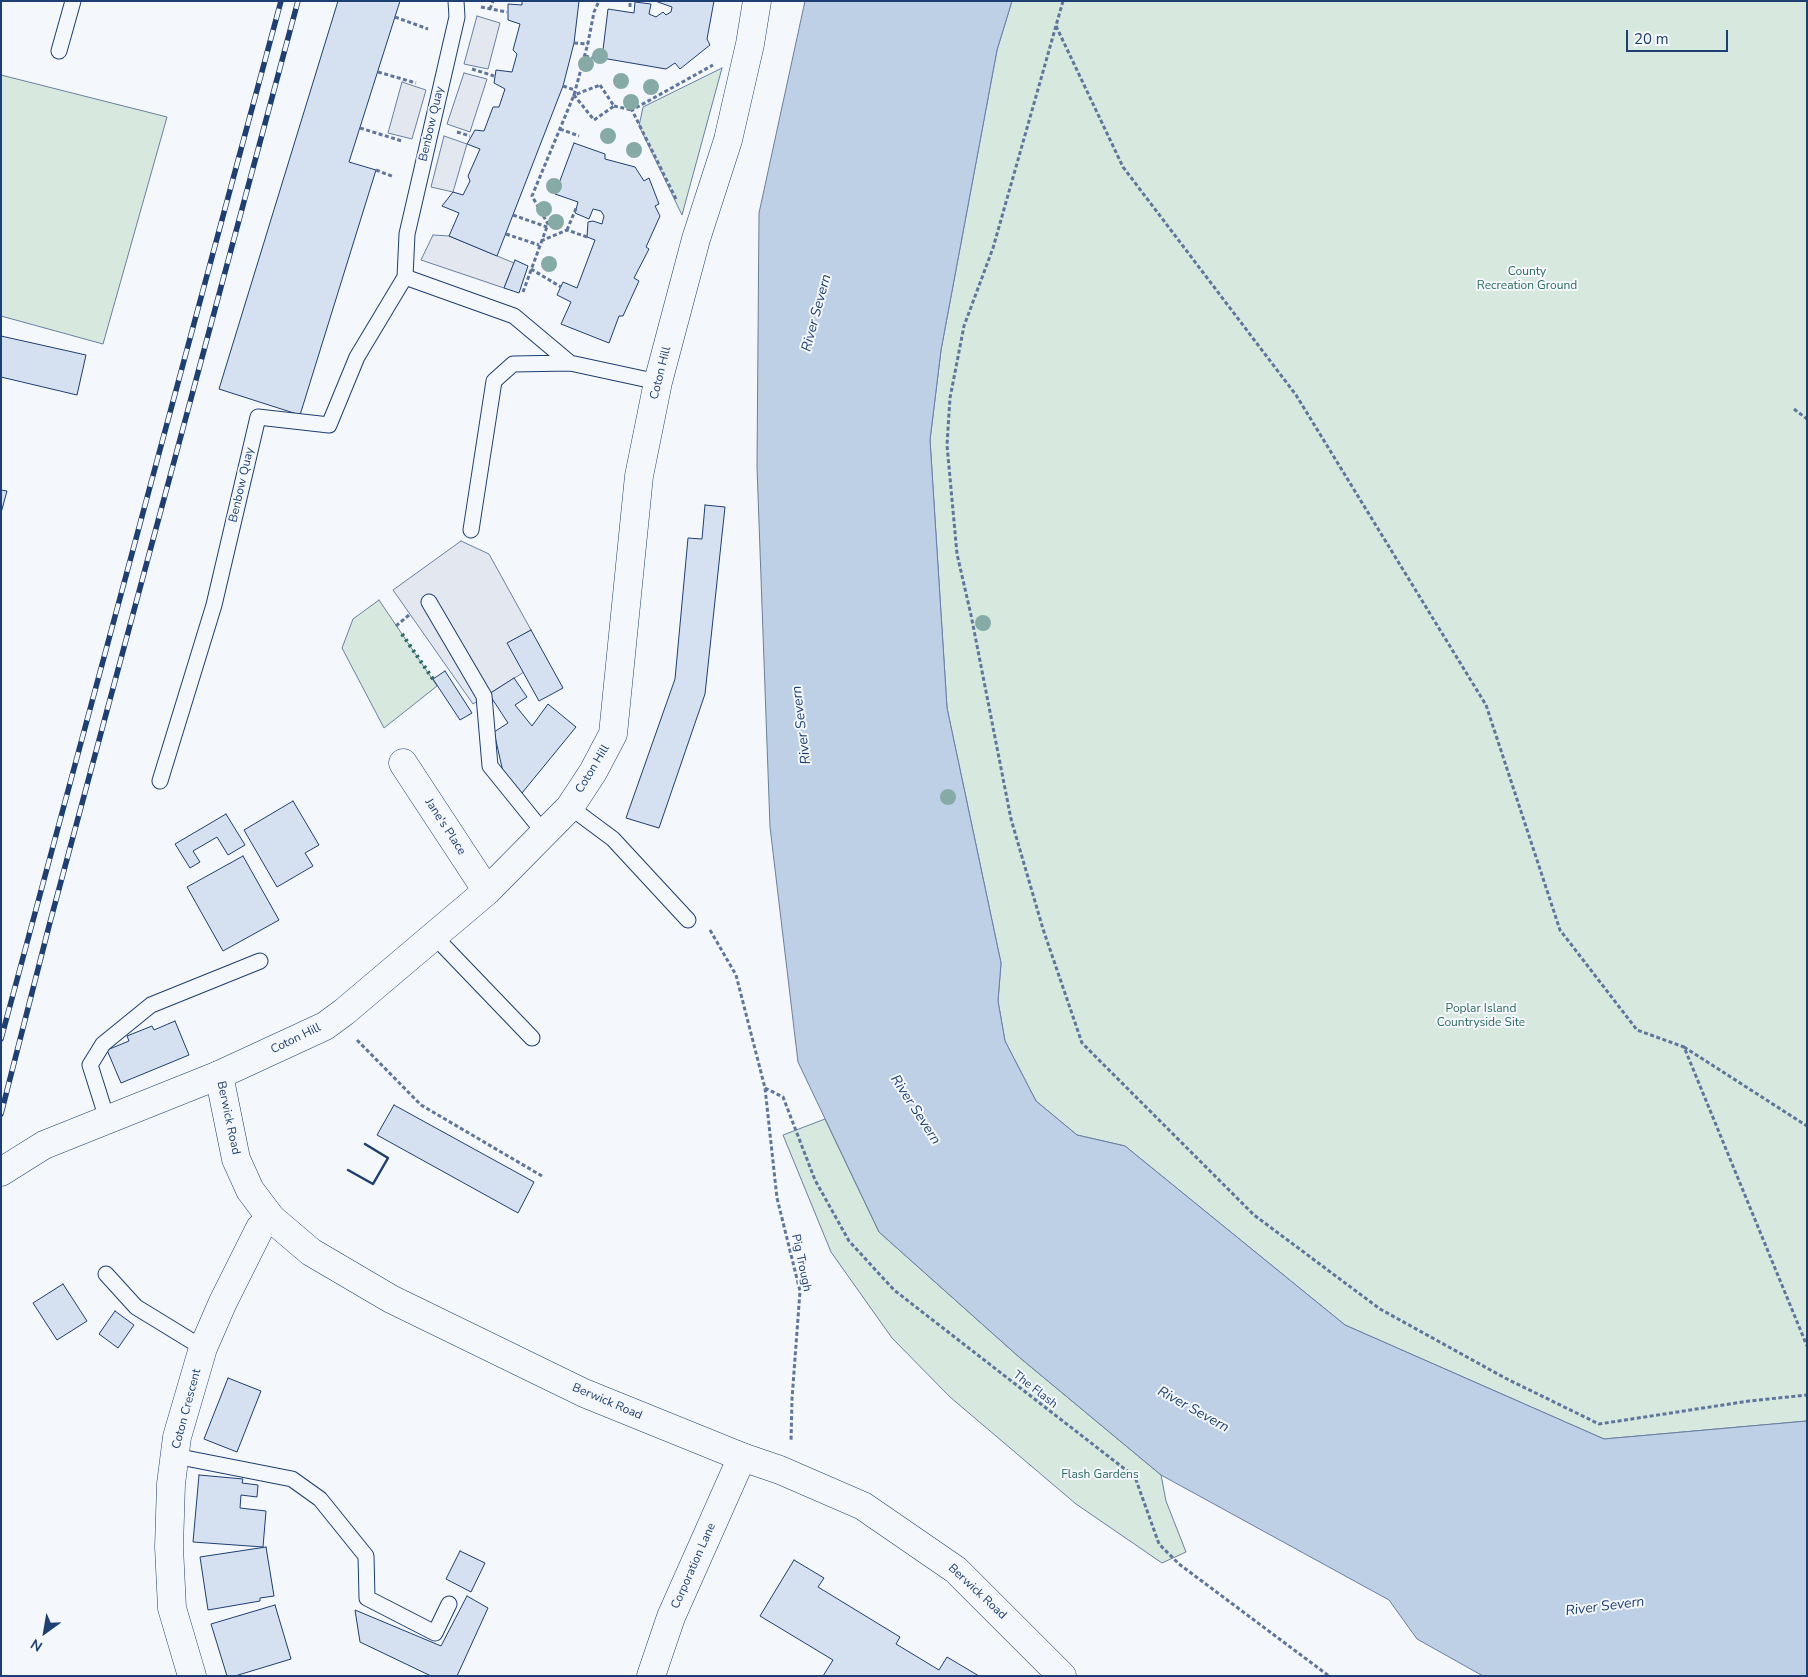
<!DOCTYPE html>
<html>
<head>
<meta charset="utf-8">
<style>
	body { margin:0 }
	#map { position:relative; width:1808px; height:1677px; overflow:hidden; background:#f4f7fb; font-family:"Nunito Sans",sans-serif }
	canvas { display:block }
	.frame { position:absolute; inset:0; border:2px solid #1d3f73; pointer-events:none }
	.north { position:absolute; left:20px; top:1607px; width:50px; height:50px; -webkit-text-stroke:4px #f4f7fb; paint-order:stroke; rotate:212deg; font-size:14px; font-weight:700; line-height:20px; text-align:center; color:#1d3f73 }
	.north::after { content:''; display:block; margin:auto; width:18px; height:22px; background:#1d3f73; clip-path:polygon(50% 0,100% 100%,50% 72%,0 100%) }
	.scale { position:absolute; left:1626px; top:30px; width:102px; height:22px; box-sizing:border-box; border:2px solid #1d3f73; border-top:0; padding-left:6px; font-size:15px; line-height:18px; white-space:nowrap; color:#1d3f73; -webkit-text-stroke:4px #f4f7fb; paint-order:stroke }
</style>
</head>
<body>
<div id="map">
<canvas width="1808" height="1677"></canvas>
<div class="frame"></div>
<div class="north">N</div>
<div class="scale">20 m</div>
</div>
<script>
const g = document.querySelector('canvas').getContext('2d');
g.lineJoin = 'round';
function fill(path, color) {
  g.fillStyle = color;
  g.fill(path, 'evenodd');
}
function shape(rows) {
  const path = new Path2D();
  for (const r of rows) {
    path.moveTo(r[0], r[1]);
    for (let i = 2; i < r.length; i += 2) path.lineTo(r[i], r[i + 1]);
  }
  return path;
}
function strokePath(path, color, width, dash) {
  g.strokeStyle = color;
  g.lineWidth = width;
  g.lineCap = dash ? 'butt' : 'round';
  g.setLineDash(dash || []);
  g.stroke(path);
}
function write(font, color, halo, rows, align = 'center') {
  g.font = font + ' "Nunito Sans",sans-serif';
  g.lineWidth = 4;
  g.setLineDash([]);
  g.textBaseline = 'middle';
  g.strokeStyle = halo;
  g.fillStyle = color;
  for (const [text, x, y, turn = 0] of rows) {
    g.save();
    g.translate(x, y);
    g.rotate((+turn || 0) * Math.PI / 180);
    g.textAlign = isNaN(turn) ? turn : align;
    if (halo) g.strokeText(text, 0, 0);
    g.fillText(text, 0, 0);
    g.restore();
  }
}
const green = shape([
	[1012,1,1807,1,1807,1421,1604,1439,1345,1325,1125,1146,1077,1135,1036,1101,1005,1041,998,1001,1001,963,947,708,930,440,941,350,997,50,1012,1],
	[722,68,682,215,639,126,643,107,722,68],
	[1,75,167,117,103,344,1,316,1,75],
	[379,600,437,686,384,728,342,648,353,619,379,600],
	[825,1119,879,1232,1019,1357,1161,1475,1166,1501,1186,1552,1162,1563,1076,1504,950,1397,892,1338,831,1252,783,1135,825,1119]
]);
fill(green, '#d7e8df');
strokePath(green, '#687fa3', 1);
const parking = shape([
	[477,16,500,23,488,69,464,64,477,16],
	[464,73,487,79,470,132,447,124,464,73],
	[402,82,426,90,412,139,388,133,402,82],
	[444,136,467,144,453,192,431,187,444,136],
	[433,235,449,236,514,263,504,288,421,260,433,235],
	[461,541,489,554,531,630,508,643,524,672,473,704,393,590,461,541]
]);
fill(parking, '#e3e8f0');
strokePath(parking, '#687fa3', 1);
const water = shape([
	[805,1,1012,1,997,50,941,350,930,440,947,708,1001,963,998,1001,1005,1041,1036,1101,1077,1135,1125,1146,1345,1325,1604,1439,1807,1421,1807,1676,1483,1676,1417,1639,1389,1600,1161,1475,1019,1357,879,1232,798,1062,770,827,757,467,759,213,805,1]
]);
fill(water, '#bed0e5');
strokePath(water, '#687fa3', 1);
const building = shape([
	[338,1,400,1,349,162,376,170,300,415,219,389,338,1],
	[522,1,579,1,574,43,563,86,497,256,449,236,459,213,442,206,453,192,463,195,470,181,468,176,480,149,467,144,475,130,484,131,493,107,499,107,505,89,494,83,496,70,512,72,517,54,513,50,520,24,508,20,508,4,522,5,522,1],
	[655,1,714,1,707,39,710,45,680,69,675,63,666,69,602,58,608,9,634,13,635,2,651,4,649,14,656,17,663,12,666,15,671,12,672,7,655,1],
	[574,143,605,154,605,159,635,167,644,181,649,178,659,204,655,206,660,216,646,247,649,249,634,278,639,281,623,316,619,316,609,343,561,324,571,302,557,295,563,282,577,288,595,240,587,237,588,222,593,221,602,224,604,216,601,211,593,209,589,219,575,213,578,202,555,194,574,143],
	[515,260,528,266,519,293,504,288,515,260],
	[1,336,86,355,77,395,1,377,1,336],
	[1,490,7,491,1,513,1,490],
	[705,505,725,507,705,694,659,828,626,818,675,679,688,538,702,539,705,505],
	[531,630,563,688,539,701,507,643,531,630],
	[445,671,472,713,460,720,433,679,445,671],
	[514,678,527,697,515,705,532,726,548,704,576,727,522,793,503,772,494,732,508,723,489,694,514,678],
	[293,801,319,845,305,853,313,866,277,887,244,830,293,801],
	[226,814,245,845,228,855,217,837,193,851,200,862,190,868,175,844,226,814],
	[243,856,279,920,223,951,187,887,243,856],
	[175,1021,189,1055,121,1083,107,1050,129,1041,127,1036,152,1026,154,1030,175,1021],
	[394,1105,534,1182,518,1213,377,1135,394,1105],
	[63,1284,87,1321,57,1340,33,1303,63,1284],
	[115,1311,134,1325,118,1348,99,1334,115,1311],
	[228,1378,261,1391,237,1452,204,1439,228,1378],
	[199,1475,243,1479,242,1483,258,1485,257,1497,241,1495,240,1508,266,1511,263,1547,193,1542,199,1475],
	[266,1547,274,1596,260,1598,260,1601,208,1610,200,1557,266,1547],
	[460,1551,485,1563,471,1592,446,1579,460,1551],
	[794,1560,824,1578,818,1587,900,1637,896,1644,939,1670,947,1657,979,1676,823,1676,833,1660,760,1616,794,1560],
	[467,1596,488,1608,457,1676,431,1676,360,1642,355,1610,441,1646,467,1596],
	[275,1605,291,1659,235,1676,227,1676,211,1624,275,1605]
]);
fill(building, '#d5e0f0');
strokePath(building, '#1d3f73', 1);
const service = shape([
	[59,51,73,1],
	[405,277,514,316,570,363,658,382],
	[471,530,494,381,513,364,570,363],
	[429,602,484,696,490,766,545,834],
	[160,781,214,605,258,417,329,425,357,357,405,277,407,234,457,17,456,1],
	[570,807,613,839,688,920],
	[435,937,532,1038],
	[107,1119,90,1065,103,1044,151,1005,260,961],
	[106,1274,136,1307,203,1348],
	[175,1456,292,1479,320,1499,366,1556,367,1598,435,1633,449,1604]
]);
const minor = shape([
	[403,763,487,891],
	[192,1676,172,1608,169,1547,171,1484,177,1437,203,1348,223,1302,260,1228,271,1218],
	[651,1676,671,1617,742,1457]
]);
const secondary = shape([
	[219,1075,236,1159,250,1190,271,1218,311,1252,391,1299,584,1393,742,1457,780,1470,863,1506,956,1570,1062,1676]
]);
const primary = shape([
	[1,1172,44,1145,219,1075,325,1026,344,1012,487,891,570,807,593,772,613,734,639,476,658,382,696,239,728,140,750,44,757,1]
]);
strokePath(service, '#1d3f73', 17);
strokePath(minor, '#1d3f73', 29);
strokePath(secondary, '#1d3f73', 29);
strokePath(primary, '#1d3f73', 29);
strokePath(shape([
	[1063,1,993,248,964,326,950,398,947,445,957,554,971,615,1011,819,1043,929,1082,1043,1254,1215,1380,1309,1505,1378,1599,1424,1749,1401,1807,1395],
	[481,7,507,12],
	[630,7,630,1],
	[490,9,493,1],
	[395,17,428,29],
	[1056,26,1123,167,1296,395,1486,705,1560,930,1637,1030,1684,1047,1807,1346],
	[574,43,588,44],
	[585,56,602,60],
	[472,69,494,76],
	[378,72,416,83],
	[600,85,614,106,594,120,574,95,600,85],
	[563,86,575,90],
	[614,106,632,110],
	[360,128,402,141],
	[560,129,579,136],
	[457,132,470,136],
	[376,170,394,177],
	[676,199,632,110,713,65],
	[513,215,547,227],
	[567,230,577,206],
	[506,234,539,245],
	[541,241,567,230,587,237],
	[531,269,561,287],
	[523,292,548,224,532,196,574,95,588,43,594,12,599,1],
	[1794,409,1807,419],
	[396,626,409,615],
	[710,930,736,975,765,1088,777,1198,800,1291,792,1399,791,1442],
	[357,1040,421,1105,542,1176],
	[1684,1047,1807,1126],
	[765,1088,783,1097,815,1180,849,1241,894,1290,1135,1477,1159,1544,1179,1564,1329,1676]
]), '#5e769c', 3, [4, 2.5]);
strokePath(service, '#f4f7fb', 15);
strokePath(minor, '#f4f7fb', 28);
strokePath(secondary, '#f4f7fb', 28);
strokePath(primary, '#f4f7fb', 28);
const rail = shape([
	[1,1039,281,1],
	[1,1114,49,926,298,1]
]);
strokePath(rail, '#1d3f73', 5.5);
strokePath(rail, '#f4f7fb', 4, [11]);
strokePath(shape([
	[402,634,435,682]
]), '#2c6c60', 4, [2.5, 4]);
strokePath(shape([
	[348,1170,373,1184,388,1158,365,1144]
]), '#1d3f73', 2.5);
g.fillStyle = '#86aba6';
for (const [x, y] of [
	[600,56],
	[586,64],
	[621,81],
	[651,87],
	[631,102],
	[608,136],
	[634,150],
	[554,186],
	[544,209],
	[556,222],
	[549,264],
	[983,623],
	[948,797]
]) {
  g.beginPath();
  g.arc(x, y, 8, 0, 2 * Math.PI);
  g.fill();
}
write('12px', '#1d3f73', '#f4f7fb', [
	["Benbow Quay",432,124,-77],
	["Coton Hill",661,373,-76],
	["Benbow Quay",242,485,-77],
	["Coton Hill",593,769,-59],
	["Jane's Place",445,827,57],
	["Coton Hill",296,1039,-26],
	["Berwick Road",228,1118,78],
	["Pig Trough",801,1263,78],
	["The Flash",1035,1390,38],
	["Berwick Road",607,1402,23],
	["Coton Crescent",187,1409,-75],
	["Corporation Lane",694,1566,-66],
	["Berwick Road",977,1592,43]
]);
write('12px', '#2c6c60', '#f4f7fb', [
	["County",1527,272],
	["Recreation Ground",1527,286],
	["Poplar Island",1481,1009],
	["Countryside Site",1481,1023],
	["Flash Gardens",1100,1475]
]);
write('italic 14px', '#1d3f73', '#f4f7fb', [
	["River Severn",817,313,-75],
	["River Severn",802,725,-97],
	["River Severn",915,1110,57],
	["River Severn",1193,1410,29],
	["River Severn",1605,1607,-7]
]);
</script>
</body>
</html>
